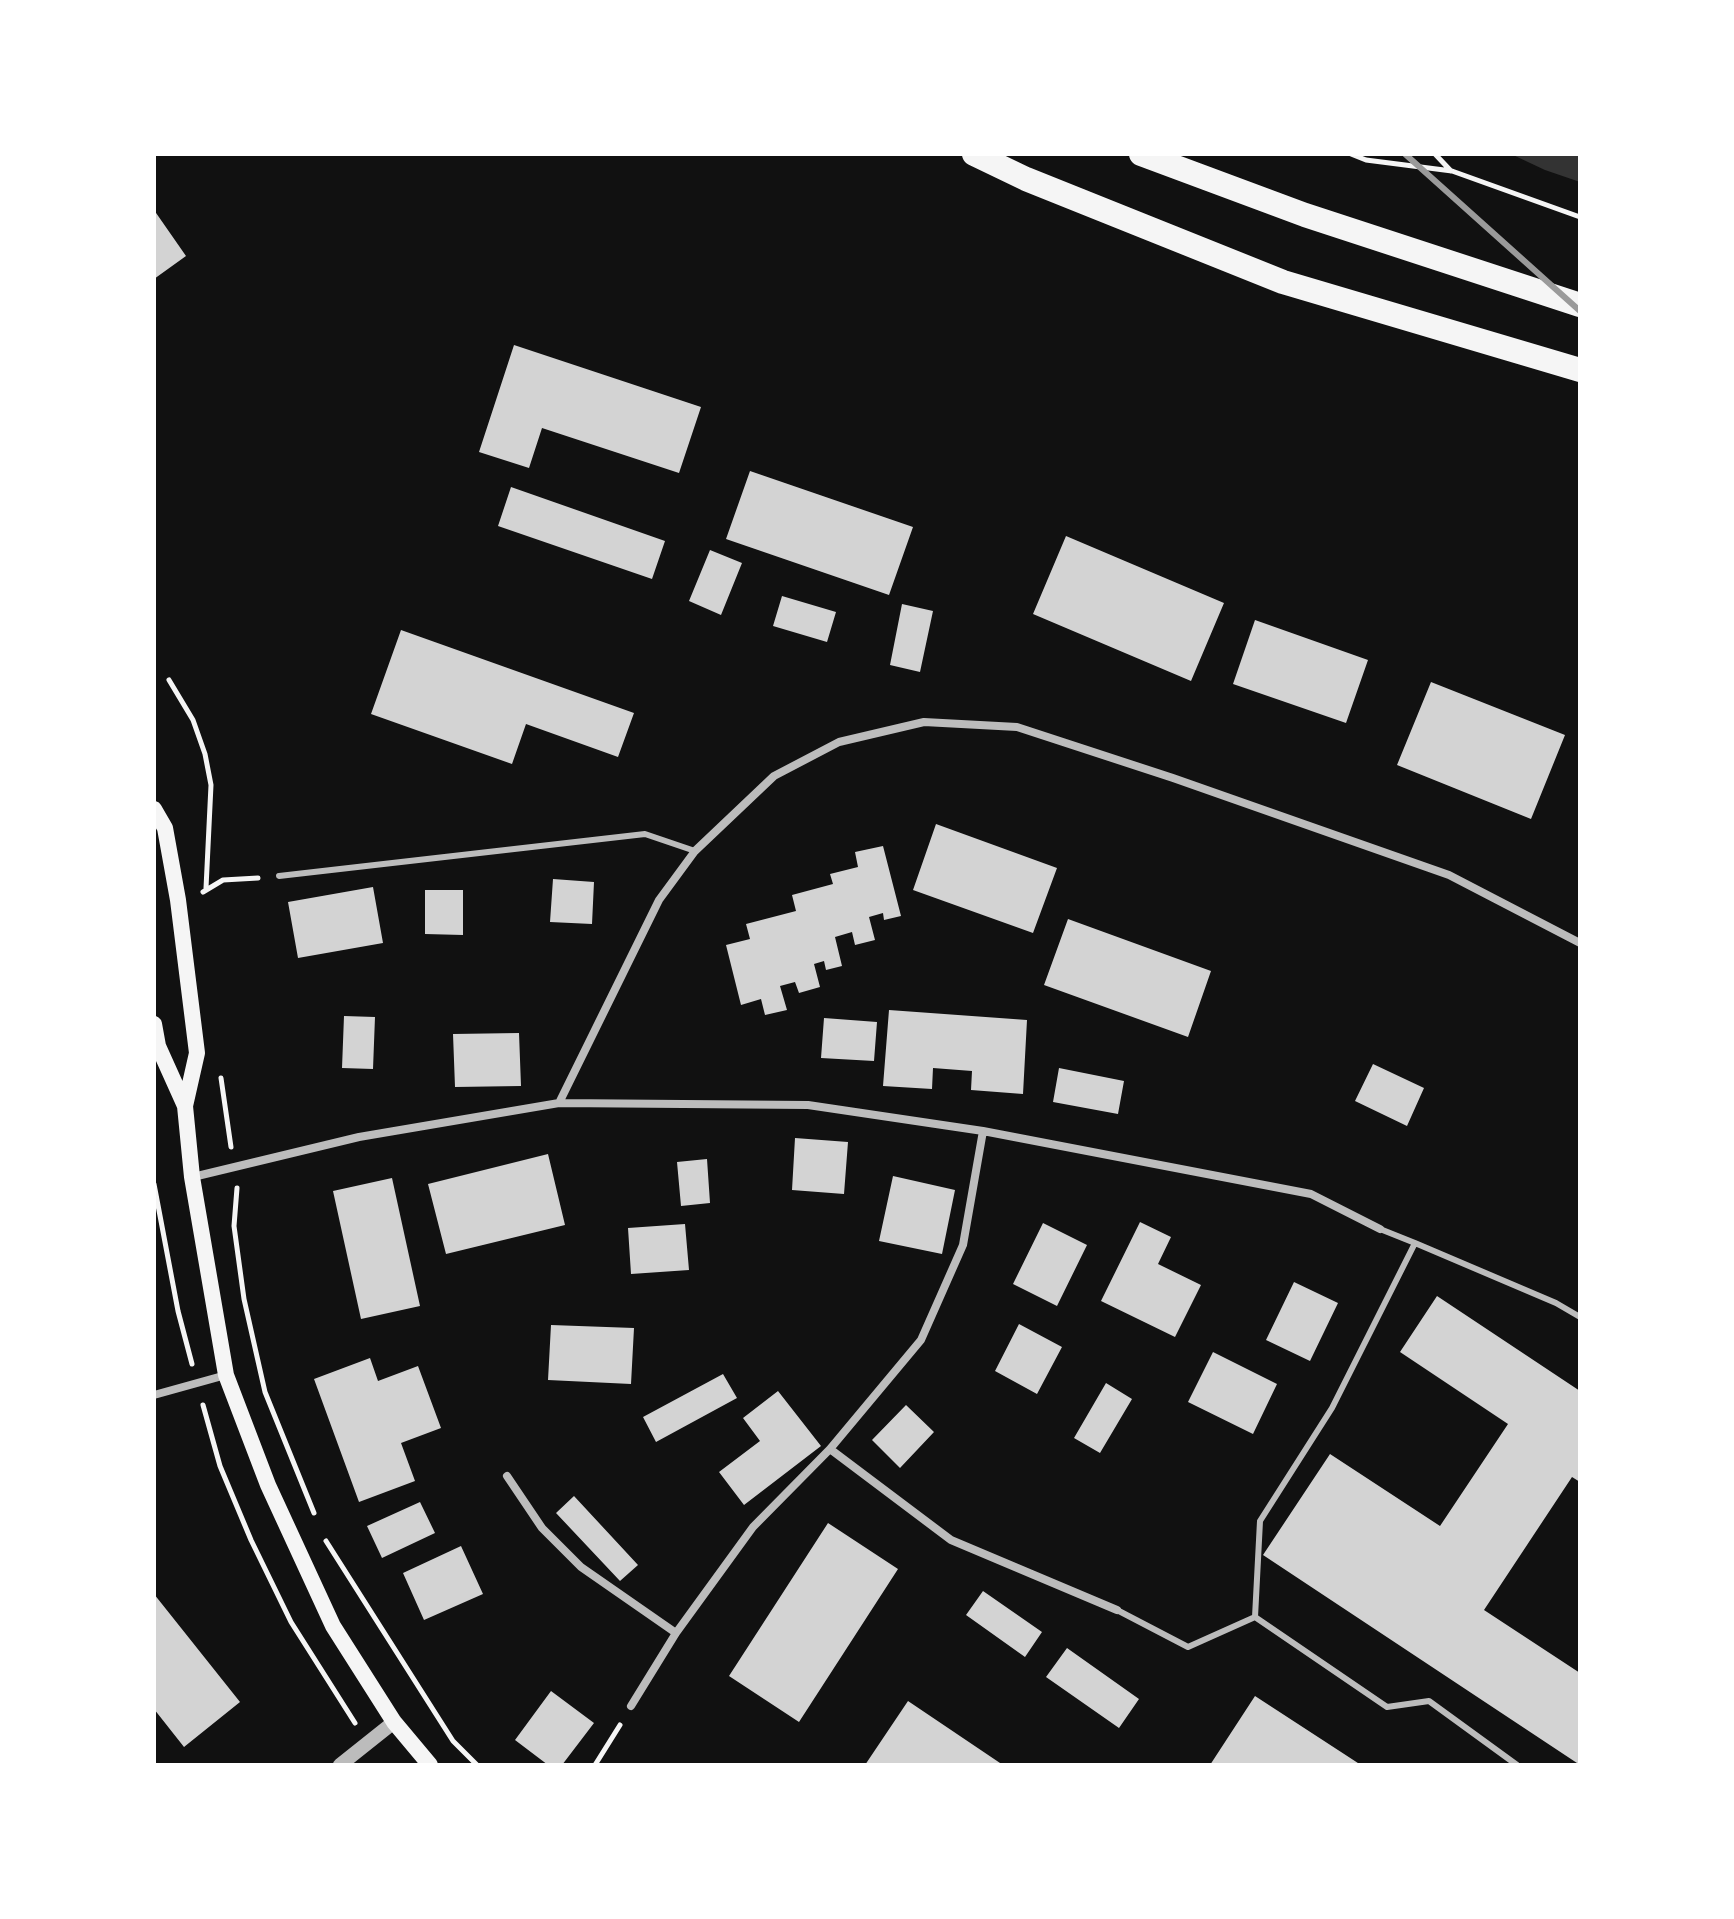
<!DOCTYPE html>
<html>
<head>
<meta charset="utf-8">
<style>
	body { margin:0 }
	#map { position:relative; width:1734px; height:1919px; overflow:hidden; background:#111; font-family:Inter,sans-serif }
	canvas { display:block }
	.frame { position:absolute; inset:0; border:156px solid #fff; pointer-events:none }
</style>
</head>
<body>
<div id="map">
<canvas width="1734" height="1919"></canvas>
<div class="frame"></div>
</div>
<script>
const g = document.querySelector('canvas').getContext('2d');
g.lineJoin = 'round';
function fill(path, color) {
  g.fillStyle = color;
  g.fill(path, 'evenodd');
}
function shape(rows) {
  const path = new Path2D();
  for (const r of rows) {
    path.moveTo(r[0], r[1]);
    for (let i = 2; i < r.length; i += 2) path.lineTo(r[i], r[i + 1]);
  }
  return path;
}
function strokePath(path, color, width, dash) {
  g.strokeStyle = color;
  g.lineWidth = width;
  g.lineCap = dash ? 'butt' : 'round';
  g.setLineDash(dash || []);
  g.stroke(path);
}
fill(shape([
	[1511,154,1580,154,1580,182,1545,170]
]), '#333');
fill(shape([
	[154,210,186,256,154,279],
	[514,345,701,407,679,473,542,428,529,468,479,452],
	[750,471,913,527,889,595,726,539],
	[511,487,665,541,652,579,498,526],
	[1066,536,1224,603,1191,681,1033,614],
	[710,550,742,563,721,615,689,601],
	[782,596,836,612,827,642,773,626],
	[902,604,933,611,920,672,890,665],
	[1255,620,1368,660,1346,723,1233,684],
	[401,630,634,713,618,757,526,724,512,764,371,714],
	[1431,682,1565,735,1531,819,1397,765],
	[936,824,1057,868,1033,933,913,890],
	[883,846,901,916,884,920,883,913,869,917,875,940,855,945,852,932,835,937,842,966,826,970,824,961,814,964,820,987,799,993,795,982,780,986,787,1010,765,1015,761,999,741,1005,726,945,750,939,746,924,796,911,792,895,833,884,830,874,858,867,855,852],
	[553,879,594,882,592,924,550,922],
	[373,887,383,943,298,958,288,902],
	[425,890,463,890,463,935,425,934],
	[1068,919,1211,971,1188,1037,1044,985],
	[889,1010,1027,1020,1023,1094,971,1090,972,1071,933,1068,932,1089,883,1086],
	[344,1016,375,1017,373,1069,342,1068],
	[824,1018,877,1022,874,1061,821,1058],
	[519,1033,521,1086,455,1087,453,1034],
	[1373,1064,1424,1088,1407,1126,1355,1101],
	[1059,1068,1124,1081,1118,1114,1053,1102],
	[795,1138,848,1142,844,1194,792,1190],
	[548,1154,565,1225,446,1254,428,1184],
	[707,1159,710,1203,681,1206,677,1162],
	[893,1176,955,1190,942,1254,879,1241],
	[392,1178,420,1306,361,1319,333,1191],
	[1140,1222,1171,1237,1158,1264,1201,1285,1175,1337,1101,1301],
	[1043,1223,1087,1245,1057,1306,1013,1284],
	[685,1224,689,1270,631,1274,628,1228],
	[1294,1282,1338,1303,1310,1361,1266,1340],
	[1437,1296,1580,1391,1580,1482,1572,1477,1484,1610,1580,1673,1580,1765,1263,1555,1330,1454,1440,1526,1508,1424,1400,1352],
	[1019,1324,1062,1347,1037,1394,995,1371],
	[551,1325,634,1328,631,1384,548,1380],
	[1213,1352,1277,1384,1253,1434,1188,1402],
	[370,1358,378,1381,418,1366,441,1428,401,1443,415,1481,359,1502,314,1379],
	[723,1374,737,1398,656,1442,643,1417],
	[1106,1383,1132,1399,1100,1453,1074,1438],
	[778,1391,821,1446,744,1505,719,1472,760,1441,743,1418],
	[906,1405,934,1432,900,1468,872,1440],
	[574,1496,638,1565,620,1581,556,1513],
	[420,1502,435,1533,382,1558,367,1526],
	[828,1523,898,1569,799,1722,729,1676],
	[461,1546,483,1594,424,1620,403,1573],
	[983,1591,1042,1632,1025,1657,966,1615],
	[154,1594,240,1702,184,1747,154,1709],
	[1067,1648,1139,1699,1119,1728,1046,1677],
	[551,1691,594,1723,562,1765,548,1765,515,1740],
	[1255,1696,1361,1765,1210,1765],
	[908,1701,1003,1765,865,1765]
]), '#d3d3d3');
strokePath(shape([
	[1351,154,1366,160,1452,171,1580,217],
	[1435,154,1451,171],
	[169,680,193,720,205,754,211,785,206,888],
	[203,892,223,880,258,878],
	[221,1078,231,1147],
	[154,1184,178,1311,192,1364],
	[237,1188,234,1226,244,1299,265,1392,314,1513],
	[203,1405,220,1466,251,1540,291,1622,355,1723],
	[326,1541,453,1741,477,1765],
	[595,1765,620,1725]
]), '#f5f5f5', 5);
strokePath(shape([
	[279,876,645,834,695,851],
	[1380,1229,1415,1243,1332,1408,1260,1521,1255,1617,1387,1707,1429,1701,1517,1765],
	[1415,1243,1556,1303,1580,1317],
	[1117,1610,1188,1647,1255,1617]
]), '#bcbcbc', 6);
strokePath(shape([
	[559,1103,659,900,695,851,774,776,839,742,924,722,1017,727,1173,778,1449,875,1580,943],
	[193,1177,359,1137,559,1103,808,1105,983,1131,1311,1194,1380,1229],
	[154,1395,226,1375],
	[830,1449,951,1540,1117,1610],
	[507,1476,542,1528,581,1567,676,1633],
	[631,1706,676,1633,753,1527,830,1449,921,1340,963,1245,983,1131]
]), '#bcbcbc', 8);
strokePath(shape([
	[340,1765,394,1722]
]), '#bcbcbc', 14);
strokePath(shape([
	[154,809,165,828,178,900,197,1053,185,1106],
	[154,1024,158,1046,185,1106,192,1177,226,1375,268,1485,333,1626,394,1722,430,1765]
]), '#f5f5f5', 16);
strokePath(shape([
	[974,154,1026,179,1283,282,1580,370],
	[1141,154,1305,215,1580,305]
]), '#f5f5f5', 24);
strokePath(shape([
	[1405,154,1580,311]
]), '#9a9a9a', 6);
</script>
</body>
</html>
